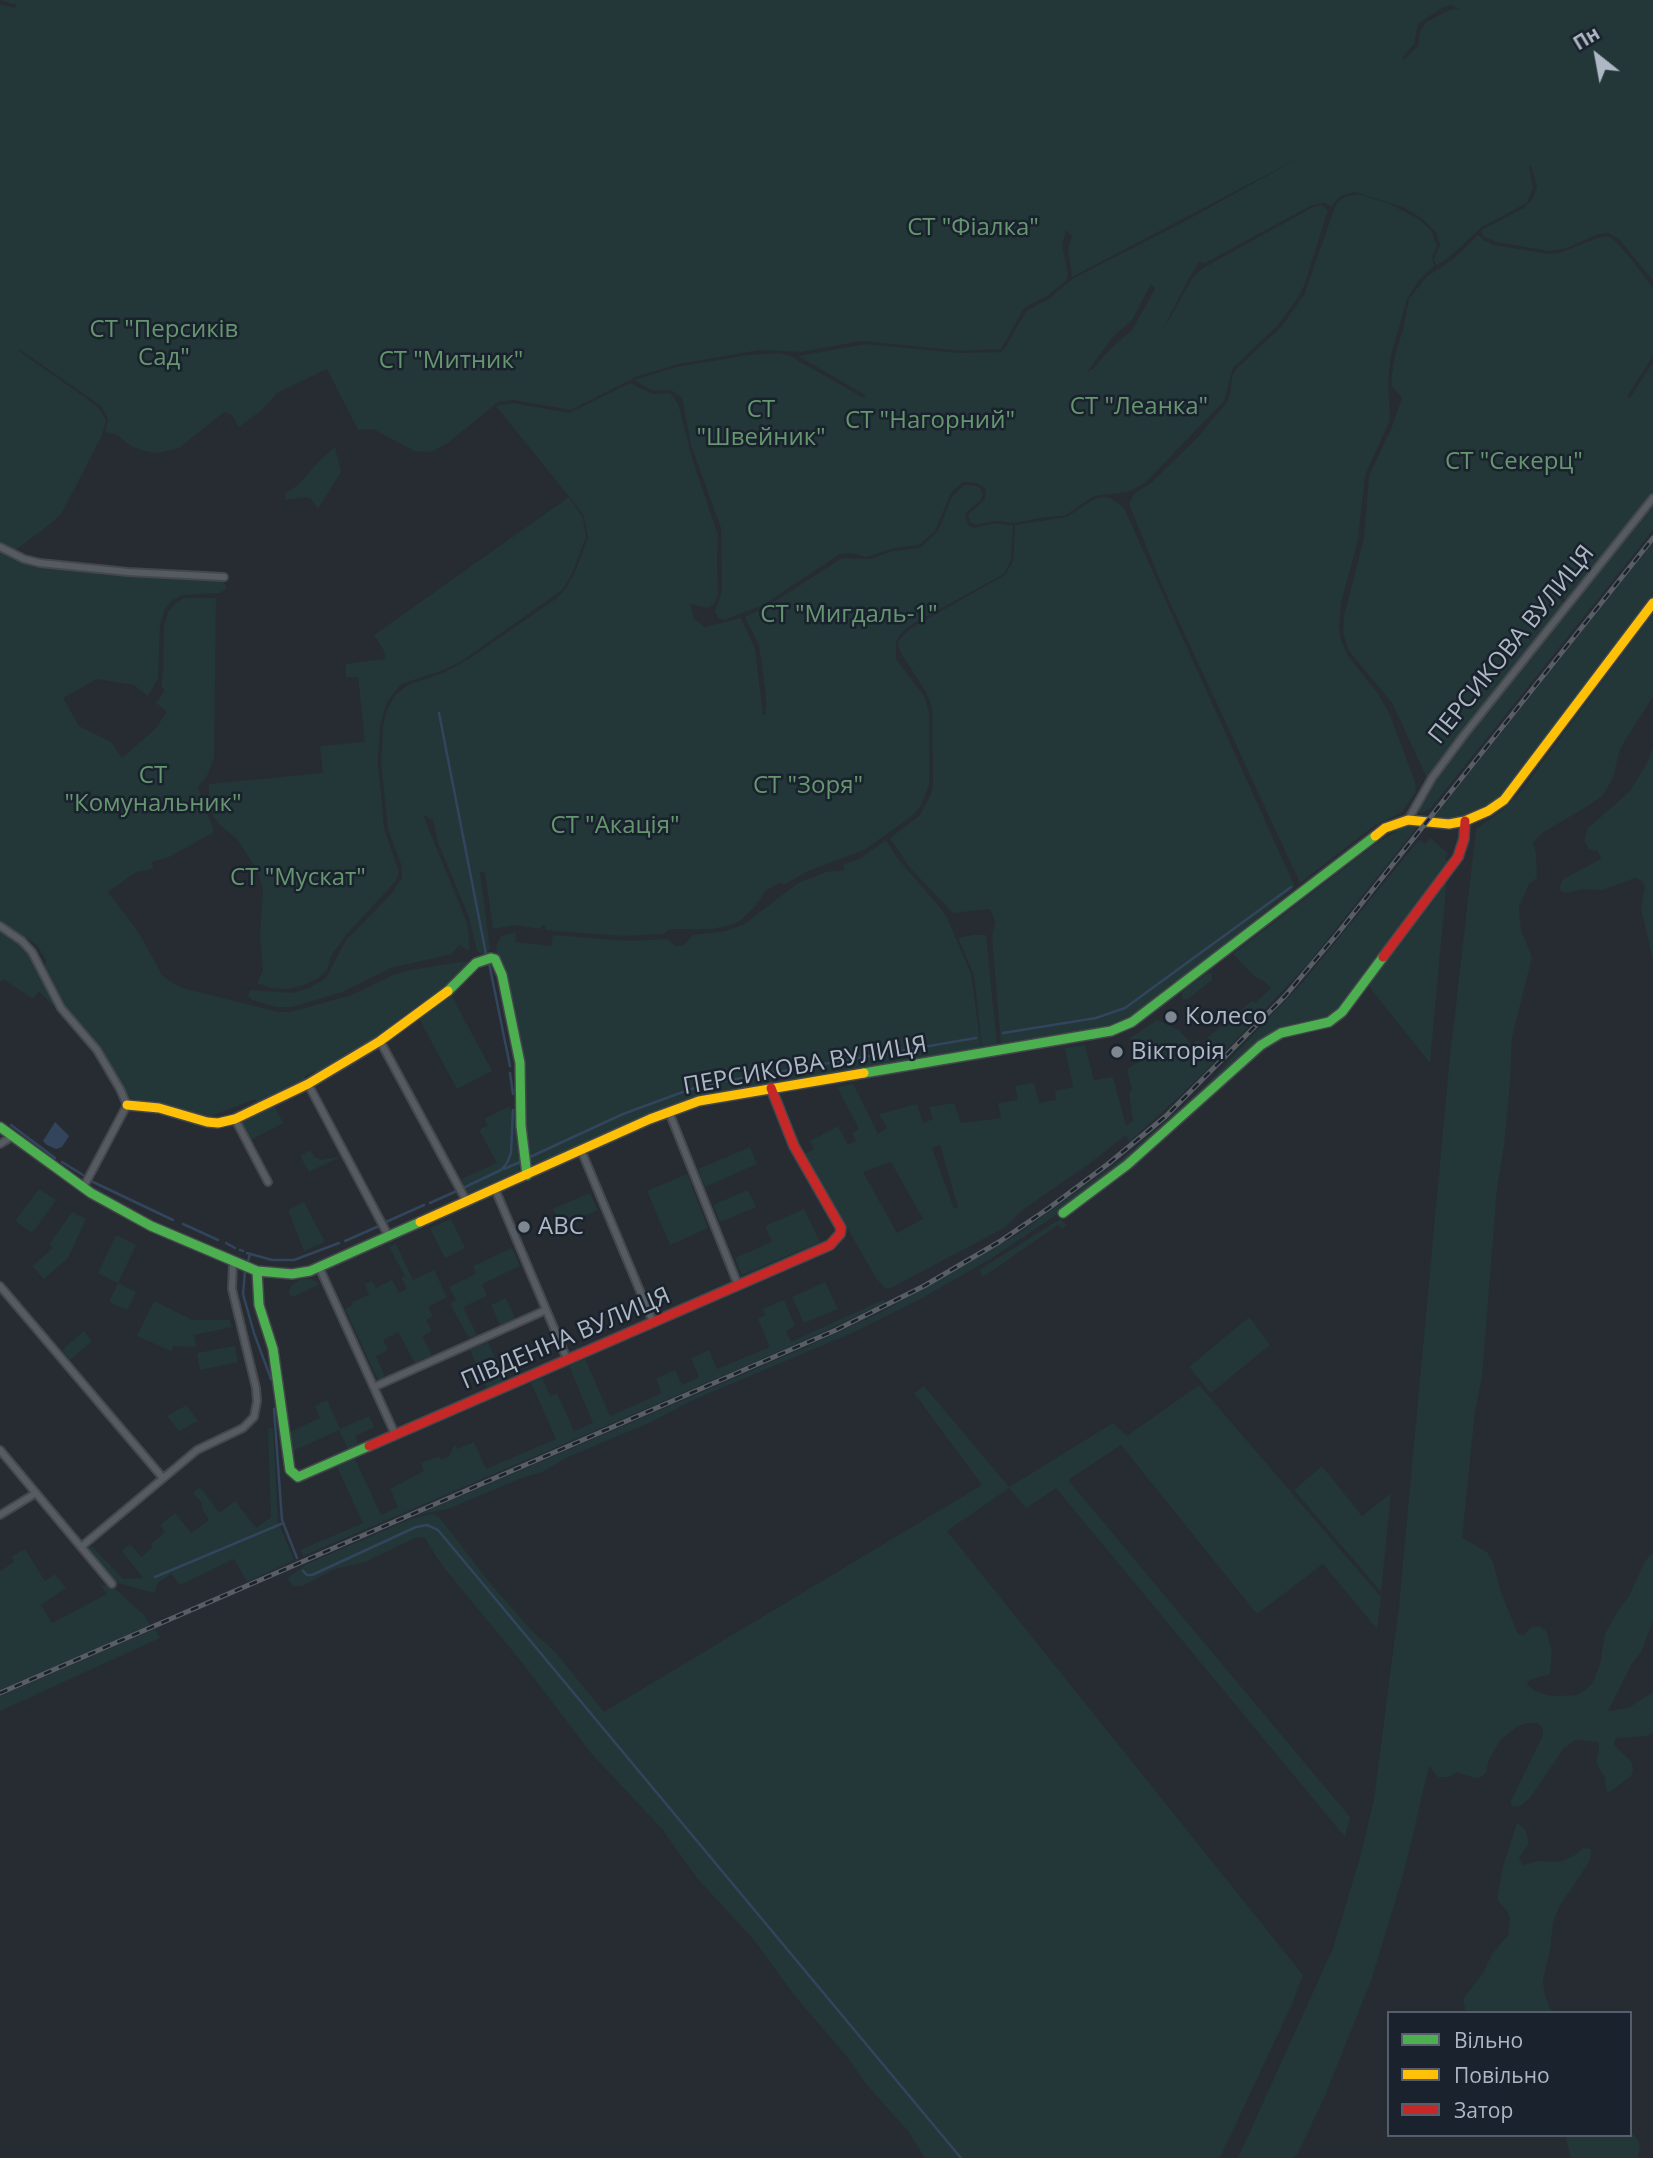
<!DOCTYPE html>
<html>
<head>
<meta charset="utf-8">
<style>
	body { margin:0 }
	#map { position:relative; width:1653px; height:2158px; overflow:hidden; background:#262c32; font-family:"Open Sans",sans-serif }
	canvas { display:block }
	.legend { position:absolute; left:1387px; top:2011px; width:245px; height:126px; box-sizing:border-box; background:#19222d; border:2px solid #555e6a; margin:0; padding:9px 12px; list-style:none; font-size:21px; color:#aeb8c5 }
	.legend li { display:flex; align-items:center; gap:14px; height:35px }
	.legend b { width:35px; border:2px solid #555e6a }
	.north { position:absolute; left:1562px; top:21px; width:70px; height:70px; -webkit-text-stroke:5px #19222d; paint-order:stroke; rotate:329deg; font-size:19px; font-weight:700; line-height:28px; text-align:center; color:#aeb8c5 }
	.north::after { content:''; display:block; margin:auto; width:24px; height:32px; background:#aeb8c5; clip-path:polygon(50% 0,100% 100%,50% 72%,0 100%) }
</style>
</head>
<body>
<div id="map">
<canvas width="1653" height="2158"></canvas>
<ul class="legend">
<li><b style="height:9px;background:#4caf50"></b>Вільно</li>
<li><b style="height:9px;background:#ffc107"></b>Повільно</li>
<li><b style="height:9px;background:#c62828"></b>Затор</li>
</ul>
<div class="north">Пн</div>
</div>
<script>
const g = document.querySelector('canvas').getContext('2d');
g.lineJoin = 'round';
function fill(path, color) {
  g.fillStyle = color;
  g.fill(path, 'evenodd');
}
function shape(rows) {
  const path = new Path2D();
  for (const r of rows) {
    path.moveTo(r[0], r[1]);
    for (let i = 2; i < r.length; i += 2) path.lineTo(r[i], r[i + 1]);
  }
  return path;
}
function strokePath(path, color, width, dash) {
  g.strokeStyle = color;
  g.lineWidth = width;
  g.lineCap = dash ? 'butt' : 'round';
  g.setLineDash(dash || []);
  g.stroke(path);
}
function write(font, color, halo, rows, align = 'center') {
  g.font = font + ' "Open Sans",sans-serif';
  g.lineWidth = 5;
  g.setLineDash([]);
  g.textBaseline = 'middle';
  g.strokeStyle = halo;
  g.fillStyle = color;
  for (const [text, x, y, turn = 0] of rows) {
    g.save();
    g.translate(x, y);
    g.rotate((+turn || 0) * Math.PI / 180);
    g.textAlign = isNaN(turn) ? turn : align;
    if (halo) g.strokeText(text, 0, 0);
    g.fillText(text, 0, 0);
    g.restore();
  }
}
fill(shape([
	[0,0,1653,0,1653,281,1619,239,1609,233,1596,235,1567,248,1549,251,1496,242,1483,236,1481,231,1485,228,1524,208,1532,200,1537,187,1531,165,1529,166,1533,188,1527,203,1482,227,1447,259,1436,265,1434,259,1440,245,1436,232,1423,219,1403,207,1354,192,1341,196,1331,207,1325,203,1312,205,1205,263,1199,262,1190,276,1160,335,1193,277,1203,268,1313,207,1322,205,1328,210,1304,286,1297,299,1277,326,1233,368,1224,401,1145,483,1127,492,1094,496,1064,516,1045,517,1016,523,994,521,975,525,970,521,968,515,985,499,986,491,984,487,976,483,963,482,951,493,935,531,919,545,895,548,867,557,851,553,840,554,763,605,724,620,719,618,715,612,722,591,721,528,691,445,682,398,671,390,653,391,634,380,676,367,748,355,780,353,790,356,864,398,865,395,798,356,866,344,960,353,1001,352,1005,348,1026,311,1049,299,1072,279,1189,219,1297,159,1072,277,1068,249,1072,236,1066,230,1062,245,1068,274,1066,281,1047,296,1024,308,1001,349,962,351,861,341,801,352,760,350,679,364,638,376,571,410,513,400,498,402,448,443,431,452,414,451,373,429,358,430,327,369,277,393,262,410,239,427,232,415,224,412,179,448,157,453,144,451,131,446,117,435,105,432,108,419,101,406,19,349,19,351,97,406,106,420,102,435,63,511,54,521,13,552,0,545,0,4,15,8,16,5],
	[1451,5,1459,9,1450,10,1426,22,1420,31,1418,46,1403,61,1403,57,1414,44,1418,24,1440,9],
	[1151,284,1155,289,1132,330,1111,348,1093,369,1087,372,1113,337,1132,320],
	[1358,194,1390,204,1420,220,1431,230,1437,246,1432,258,1434,266,1419,280,1407,299,1391,355,1388,380,1390,420,1365,475,1358,540,1341,603,1339,625,1341,640,1348,656,1379,695,1390,715,1415,782,1416,792,1402,812,1374,826,1300,883,1162,585,1129,504,1135,493,1151,483,1196,439,1227,402,1230,394,1232,377,1236,369,1281,327,1304,295,1336,204,1344,197],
	[1478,235,1485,241,1494,245,1549,254,1559,253,1600,237,1608,236,1615,241,1629,256,1653,288,1653,356,1627,397,1630,398,1653,362,1653,494,1566,601,1561,595,1559,599,1564,604,1427,778,1392,703,1349,651,1343,633,1344,616,1364,538,1369,476,1391,429,1402,398,1392,386,1392,374,1395,355,1403,329,1409,299,1426,277,1452,260],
	[630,383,653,394,670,393,678,403,692,458,718,535,717,559,718,595,714,604,707,608,690,604,694,619,705,627,741,618,755,649,763,715,766,714,766,695,759,645,745,617,766,607,842,558,871,559,892,551,920,548,938,531,952,497,964,485,974,485,980,488,983,493,981,500,966,513,965,518,969,526,974,528,996,523,1013,526,1011,560,1004,574,911,625,901,633,896,642,896,659,924,696,929,712,929,785,920,807,913,815,866,849,806,872,784,885,781,882,765,891,758,903,756,901,757,904,741,920,731,925,712,929,669,929,664,934,624,936,554,931,545,930,546,926,543,925,540,929,515,925,493,929,485,872,480,872,490,949,484,955,478,952,476,947,469,917,438,843,433,820,423,815,467,923,470,948,468,951,459,945,452,954,391,968,342,992,292,1007,276,1007,252,1000,248,995,250,990,292,993,309,988,326,978,346,940,392,893,402,878,401,864,388,829,381,762,383,726,387,710,395,695,408,685,443,673,470,658,557,598,566,588,575,572,588,537,583,514,496,406,513,403,569,413],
	[335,447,341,472,318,509,311,499,306,497,284,500,286,493,298,485,319,461],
	[569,497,583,518,586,537,571,576,562,590,462,661,441,671,401,684,387,702,380,725,378,762,384,828,399,872,395,882,346,935,331,956,327,970,318,978,304,985,288,989,271,988,257,983,263,970,260,935,263,889,257,870,237,839,221,826,214,817,209,801,209,784,323,773,320,746,365,742,358,677,346,677,346,664,386,659,383,649,374,635],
	[1101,497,1110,498,1124,508,1295,887,1156,1000,1129,1019,1099,1028,1001,1044,992,937,995,921,990,909,953,913,910,868,890,838,920,815,931,794,933,785,932,707,926,692,899,650,898,641,911,628,1005,575,1013,561,1015,525,1067,517,1091,501],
	[1653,503,1653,530,1431,808,1420,814,1418,807,1434,779,1475,725],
	[1653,542,1653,595,1516,780,1495,802,1472,815,1452,819,1435,816],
	[0,550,18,559,221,579,225,584,226,589,220,593,182,595,173,600,165,609,160,626,158,678,148,696,134,685,97,679,63,698,79,726,111,742,122,758,155,729,167,712,156,703,165,690,161,686,163,675,164,625,168,612,176,603,184,598,216,598,214,758,207,776,198,787,214,832,169,857,152,862,153,869,136,872,108,892,139,933,162,975,171,982,182,988,279,1012,290,1012,352,995,393,975,410,970,467,961,469,965,443,992,403,1021,402,1020,397,1025,316,1074,314,1071,305,1076,306,1080,271,1097,257,1102,255,1099,209,1117,130,1098,92,1040,66,1011,44,964,47,962,46,960,37,945,10,927,8,929,0,923],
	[1653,613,1653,697,1627,737,1619,752,1613,778,1603,795,1588,806,1542,833,1533,843,1536,853,1537,878,1529,884,1519,907,1521,930,1532,957,1512,1037,1510,1082,1504,1146,1497,1188,1482,1376,1475,1411,1462,1538,1487,1552,1493,1562,1500,1590,1518,1634,1524,1635,1532,1627,1539,1626,1546,1631,1552,1651,1550,1674,1529,1680,1527,1685,1537,1692,1552,1696,1578,1695,1588,1688,1593,1682,1600,1664,1605,1634,1617,1612,1629,1596,1645,1561,1653,1552,1653,1621,1641,1652,1631,1665,1608,1711,1628,1708,1653,1692,1653,1733,1647,1736,1617,1738,1614,1741,1614,1745,1632,1762,1633,1771,1631,1776,1611,1791,1608,1792,1606,1790,1605,1778,1596,1763,1599,1749,1598,1742,1575,1740,1563,1749,1530,1798,1522,1805,1514,1807,1511,1805,1511,1801,1543,1735,1542,1727,1538,1723,1527,1723,1518,1726,1500,1740,1489,1760,1486,1772,1481,1777,1475,1778,1457,1772,1449,1777,1438,1777,1429,1766,1404,1872,1372,1978,1324,2098,1299,2151,1294,2158,1238,2158,1333,1948,1361,1854,1374,1799,1399,1606,1449,1066,1476,829,1504,809,1521,791],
	[1653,748,1653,960,1641,908,1645,887,1642,881,1635,878,1603,890,1583,889,1567,893,1562,892,1559,888,1563,879,1601,859,1598,851,1589,849,1584,841,1588,828,1630,791,1647,763],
	[1405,826,1417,827,1307,965,1212,1065,1155,1119,1129,1142,1126,1135,1089,1164,1021,1211,1004,1228,889,1289,885,1288,876,1278,805,1154,814,1149,810,1141,838,1126,848,1145,856,1141,852,1133,859,1129,837,1087,853,1084,878,1134,887,1128,879,1114,917,1104,923,1123,933,1119,929,1107,954,1103,961,1123,1001,1118,998,1103,1018,1100,1015,1086,1034,1083,1039,1103,1056,1100,1055,1091,1073,1087,1065,1048,1085,1045,1094,1080,1113,1077,1126,1126,1133,1121,1129,1093,1132,1090,1127,1069,1143,1059,1130,1038,1157,1020,1179,1030,1192,1045,1198,1040,1206,1049,1212,1043,1207,1038,1252,1001,1255,1003,1271,988,1265,982,1255,977,1233,954,1377,843],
	[940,1145,958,1207,954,1209,932,1148],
	[891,1162,923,1219,897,1233,863,1172],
	[1430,838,1448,853,1445,859,1451,863,1347,1002,1328,1019,1280,1031,1127,1162,1062,1211,992,1258,922,1298,852,1333,693,1400,651,1422,568,1457,540,1473,524,1477,448,1509,417,1515,804,1348,882,1312,1018,1234,1122,1159,1204,1087,1302,983,1419,840,1425,844],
	[886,840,898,859,943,911,948,920,971,974,981,1047,708,1095,688,1101,539,1164,530,1163,523,1104,496,947,501,936,516,932,515,942,551,946,553,935,630,941,668,939,675,946,683,946,693,935,725,931,743,925,798,883,826,872,845,870,843,865,861,858],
	[1447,877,1430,1063,1367,984],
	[0,927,28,948,65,1017,39,991,33,999,3,979,0,983],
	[973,935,986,935,997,1045,982,1047,974,975,958,938],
	[1209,972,1212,974,1212,980,1188,999,1182,999,1182,992],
	[450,993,492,1071,457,1089,418,1017],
	[273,1103,283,1123,249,1141,238,1120],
	[510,1106,510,1110,518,1111,520,1165,518,1171,469,1193,461,1179,497,1163,479,1130,488,1125,484,1119],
	[750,1147,757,1164,705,1187,698,1169],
	[310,1150,315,1157,321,1160,342,1156,309,1172,300,1156],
	[687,1174,708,1228,670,1245,647,1191],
	[39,1189,56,1200,32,1233,15,1221],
	[748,1190,756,1207,720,1222,713,1205],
	[590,1193,598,1210,560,1226,553,1209],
	[304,1202,325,1242,304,1251,288,1210],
	[804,1209,820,1242,742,1275,735,1258,772,1242,765,1226],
	[72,1212,86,1219,68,1258,44,1279,32,1266,53,1248,49,1245],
	[451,1219,465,1248,445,1258,430,1228],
	[1060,1219,1067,1225,1062,1229,1058,1225,983,1277,979,1270],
	[116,1235,136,1245,118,1283,136,1292,127,1310,109,1302,118,1283,98,1273],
	[396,1244,413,1280,434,1270,447,1297,428,1307,433,1316,426,1320,432,1331,422,1336,432,1355,415,1363,398,1332,383,1340,388,1350,376,1356,385,1376,378,1380,345,1309,353,1305,352,1302,369,1295,365,1284,372,1281,376,1288,392,1280,399,1293,407,1289,401,1278,405,1276,389,1247],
	[512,1248,520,1266,482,1284,487,1296,463,1307,477,1335,469,1338,450,1304,456,1300,449,1287,476,1274,473,1266],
	[301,1279,311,1279,320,1284,293,1297,288,1293,291,1286],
	[825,1282,838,1309,804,1323,792,1297],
	[506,1298,515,1318,500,1325,491,1305],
	[784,1300,795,1326,786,1331,791,1342,883,1300,885,1303,794,1345,303,1556,300,1550,363,1523,337,1467,355,1459,381,1515,398,1507,390,1489,424,1471,421,1463,439,1456,441,1460,449,1456,455,1445,457,1449,474,1442,486,1469,556,1439,531,1383,542,1378,550,1396,557,1393,574,1431,593,1423,569,1366,585,1359,610,1416,662,1393,656,1379,675,1370,682,1385,699,1377,691,1358,709,1350,717,1369,770,1347,758,1319,765,1315,763,1309],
	[154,1301,192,1320,230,1320,232,1327,194,1335,196,1347,174,1346,171,1351,137,1336],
	[1249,1317,1270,1345,1211,1393,1189,1367],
	[84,1331,92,1341,70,1360,62,1350],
	[488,1342,505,1381,487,1389,470,1350],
	[235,1346,238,1362,200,1370,197,1353],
	[1199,1385,1381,1597,1377,1629,1323,1564,1257,1614,1121,1445,1068,1480,1350,1817,1345,1837,1056,1488,1026,1508,1009,1488,947,1531,1303,1975,1292,2004,1220,2158,925,2158,908,2131,866,2084,849,2059,795,1996,754,1940,697,1878,662,1829,591,1753,524,1665,441,1564,425,1538,417,1537,365,1562,335,1569,302,1586,293,1586,287,1578,307,1564,411,1519,432,1514,439,1517,490,1583,531,1630,556,1653,604,1712,982,1485,914,1393,924,1386,1009,1487,1113,1423,1127,1436],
	[327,1400,340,1429,369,1416,374,1427,355,1436,358,1444,348,1449,339,1430,293,1451,290,1432,320,1418,315,1406],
	[186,1405,198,1421,179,1431,167,1416],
	[273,1427,278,1522,294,1560,247,1582,234,1559,180,1585,171,1574,158,1583,154,1593,117,1583,87,1550,92,1546,123,1579,143,1578,122,1551,130,1544,141,1557,153,1547,151,1544,165,1532,160,1525,175,1513,191,1533,209,1520,202,1509,202,1503,193,1493,200,1487,219,1513,235,1501,256,1528,271,1517,268,1429],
	[1322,1466,1362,1516,1391,1493,1381,1592,1294,1490],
	[25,1549,45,1581,55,1574,66,1588,41,1605,52,1623,107,1594,100,1585,111,1585,144,1615,150,1625,0,1690,0,1571,14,1562,11,1557],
	[155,1629,160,1638,0,1711,0,1696],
	[1517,1823,1525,1829,1528,1840,1529,1843,1519,1858,1523,1865,1538,1861,1560,1862,1575,1855,1583,1848,1591,1849,1590,1861,1560,1905,1553,1922,1550,1949,1543,1981,1545,1996,1552,2013,1467,2013,1464,2005,1464,1998,1483,1973,1492,1954,1508,1935,1510,1918,1507,1911,1497,1900,1503,1866],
	[1630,2132,1637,2138,1640,2146,1638,2158,1571,2158,1565,2135,1630,2135]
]), '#233638');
fill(shape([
	[55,1122,69,1136,62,1147,56,1149,47,1145,43,1141]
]), '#32455c');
strokePath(shape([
	[439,713,486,954],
	[489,963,510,1066],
	[1003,1033,1096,1018,1125,1008,1291,887],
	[510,1073,513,1094],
	[11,1125,55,1158],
	[530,1157,623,1114,691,1089,730,1080,976,1038],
	[62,1162,83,1175],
	[504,1169,520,1162],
	[93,1182,173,1220],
	[463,1188,501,1170,507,1163,511,1153,513,1110],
	[430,1203,459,1190],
	[386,1222,424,1205],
	[183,1224,218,1240],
	[345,1241,379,1226],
	[226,1243,235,1248],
	[240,1250,243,1251],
	[247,1253,272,1260,294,1260,339,1243],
	[248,1261,250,1254],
	[245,1271,243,1294,254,1333,271,1379],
	[274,1409,282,1520,297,1558],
	[303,1571,307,1575,312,1575,416,1527,427,1525,438,1530,961,2158],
	[155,1577,281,1524]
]), '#32455c', 2.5);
const street = shape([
	[0,547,24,559,40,563,128,572,224,577],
	[1408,820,1432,778,1464,735,1653,498],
	[0,926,22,941,32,952,61,1008,97,1050,120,1089,127,1105,83,1188],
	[380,1041,467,1202],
	[308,1084,389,1237],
	[669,1112,738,1285],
	[235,1119,268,1182],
	[0,1144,13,1136],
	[581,1150,653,1322],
	[495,1189,567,1359],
	[319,1267,395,1434],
	[0,1286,163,1478],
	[374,1387,546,1310],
	[0,1450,112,1584],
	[0,1515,36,1493],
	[81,1547,197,1450,243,1428,254,1417,257,1401,256,1388,232,1289,233,1262]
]);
const fast = shape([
	[448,991,476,963,491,958,495,959,502,975,520,1063,521,1126,527,1175],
	[864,1073,1111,1031,1132,1022,1375,836],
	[0,1127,91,1193,151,1226,257,1271,292,1274,310,1271,420,1222],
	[1063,1213,1127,1165,1261,1045,1281,1033,1329,1022,1342,1012,1383,957],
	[257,1271,259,1305,273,1349,290,1470,298,1477,369,1446]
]);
const slow = shape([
	[1375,836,1385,828,1408,820,1449,824,1465,821,1488,811,1504,800,1653,603],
	[127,1105,159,1108,207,1122,218,1123,235,1119,308,1084,380,1041,448,991],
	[420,1222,650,1119,699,1101,864,1073]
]);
const jam = shape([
	[1383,957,1458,857,1464,839,1465,821],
	[369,1446,830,1245,840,1234,841,1228,794,1146,771,1088]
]);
strokePath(street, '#44484d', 10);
strokePath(fast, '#44484d', 12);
strokePath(slow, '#44484d', 12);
strokePath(jam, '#44484d', 12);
strokePath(street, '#565a61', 6);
strokePath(fast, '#4caf50', 9);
strokePath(slow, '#ffc107', 9);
strokePath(jam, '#c62828', 9);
const rail = shape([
	[0,1693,836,1330,924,1286,999,1242,1049,1208,1108,1164,1166,1116,1285,996,1338,933,1653,538]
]);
strokePath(rail, '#595e65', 5);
strokePath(rail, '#19222d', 2.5, [8]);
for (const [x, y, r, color] of [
	[1171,1017,7,"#7e8792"],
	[1117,1052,7,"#7e8792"],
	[524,1227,7,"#7e8792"]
]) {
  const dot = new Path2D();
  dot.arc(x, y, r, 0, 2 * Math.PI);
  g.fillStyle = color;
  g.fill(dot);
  strokePath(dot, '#19222d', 2.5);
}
write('24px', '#66966f', '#19222d', [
	["СТ \"Фіалка\"",973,228],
	["СТ \"Персиків",164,330],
	["Сад\"",164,358],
	["СТ \"Митник\"",451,361],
	["СТ \"Леанка\"",1139,407],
	["СТ",761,410],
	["\"Швейник\"",761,438],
	["СТ \"Нагорний\"",930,421],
	["СТ \"Секерц\"",1514,462],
	["СТ \"Мигдаль-1\"",849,615],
	["СТ",153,776],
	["\"Комунальник\"",153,804],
	["СТ \"Зоря\"",808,786],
	["СТ \"Акація\"",615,826],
	["СТ \"Мускат\"",298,878]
]);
write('24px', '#aeb8c5', '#19222d', [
	["ПЕРСИКОВА ВУЛИЦЯ",1512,645,-51],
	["ПЕРСИКОВА ВУЛИЦЯ",805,1066,-10],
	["ПІВДЕННА ВУЛИЦЯ",566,1339,-23]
]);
write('24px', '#aeb8c5', '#19222d', [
	["Колесо",1185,1017],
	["Вікторія",1131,1052],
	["ABC",538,1227]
], 'left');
</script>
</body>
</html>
